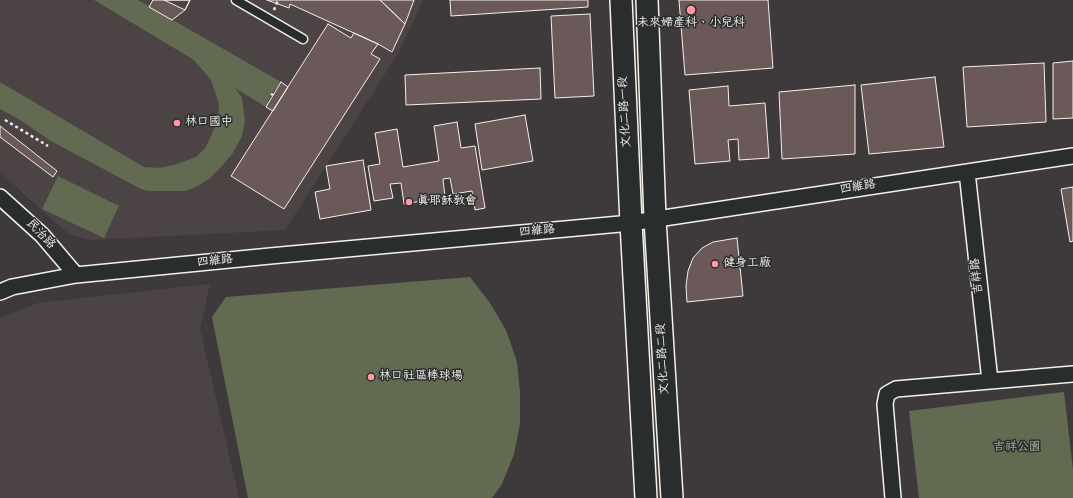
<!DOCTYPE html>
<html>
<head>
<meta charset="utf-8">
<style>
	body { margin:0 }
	canvas { display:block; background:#3e3a3b }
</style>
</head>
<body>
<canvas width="1073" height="498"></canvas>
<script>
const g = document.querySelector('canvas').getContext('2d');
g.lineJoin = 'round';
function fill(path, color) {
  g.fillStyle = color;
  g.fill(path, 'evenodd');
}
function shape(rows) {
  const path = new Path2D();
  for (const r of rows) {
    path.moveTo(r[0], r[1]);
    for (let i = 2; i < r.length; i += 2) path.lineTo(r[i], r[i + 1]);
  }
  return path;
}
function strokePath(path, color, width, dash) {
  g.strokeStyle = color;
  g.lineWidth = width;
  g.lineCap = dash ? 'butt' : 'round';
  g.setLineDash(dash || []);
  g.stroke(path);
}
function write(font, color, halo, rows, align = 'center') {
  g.font = font + ' "Gochi Hand","LXGW WenKai TC",sans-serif';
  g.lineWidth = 3;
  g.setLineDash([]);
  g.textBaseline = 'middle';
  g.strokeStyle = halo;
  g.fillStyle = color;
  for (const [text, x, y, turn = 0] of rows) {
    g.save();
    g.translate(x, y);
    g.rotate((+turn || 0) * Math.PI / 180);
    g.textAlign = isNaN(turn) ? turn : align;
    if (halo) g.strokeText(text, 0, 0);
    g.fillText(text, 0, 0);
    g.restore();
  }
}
fill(shape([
	[0,0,423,0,399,52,285,230,91,240,71,235,58,225,0,172],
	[210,284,200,329,239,498,0,498,0,318,38,303]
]), '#4c4344');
fill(shape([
	[94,0,138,0,281,82,271,94,266,107,235,88,242,98,243,106,245,121,242,136,233,153,220,168,210,178,198,186,185,191,148,191,141,189,51,141,20,120,0,109,0,82,144,167,160,168,177,164,196,157,206,147,218,120,219,104,211,80,194,60],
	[58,176,119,206,104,238,42,209],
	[470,277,490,303,506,330,517,362,520,392,520,424,514,454,502,484,492,498,248,498,212,317,226,297],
	[1064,392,1073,470,1073,498,919,498,909,411]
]), '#626b52');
const building = shape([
	[153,0,190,0,185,10,172,20,149,7,153,0],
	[164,0,190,0,185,10,164,0],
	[267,0,380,0,405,24,392,52,378,44,290,4,289,8,267,0],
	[380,0,414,0,405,24,380,0],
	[450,0,588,0,588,7,451,16,450,0],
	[679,0,768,0,773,68,685,75,679,0],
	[590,14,594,96,555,98,551,16,590,14],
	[328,24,351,38,354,33,378,44,371,54,380,59,284,209,231,176,328,24],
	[1073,61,1073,118,1053,119,1053,63,1073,61],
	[1044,63,1046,122,967,127,963,67,1044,63],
	[540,68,541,99,406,105,405,75,540,68],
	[935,77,944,147,869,154,861,85,935,77],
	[281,82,288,87,273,111,266,107,281,82],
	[855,85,855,154,782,159,779,92,855,85],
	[728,86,729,106,765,103,769,158,739,160,738,139,728,140,730,161,695,164,689,90,728,86],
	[525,115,533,161,482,170,475,124,525,115],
	[457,122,461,148,475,146,485,208,475,210,472,191,453,194,450,178,443,179,445,197,404,204,401,183,390,184,393,198,374,201,368,166,380,164,375,133,397,129,403,167,439,161,434,126,457,122],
	[0,126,57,171,53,177,0,137,0,126],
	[363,160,371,210,320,219,315,192,330,189,326,166,363,160],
	[1073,187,1073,241,1070,242,1061,189,1073,187],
	[737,238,743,296,687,302,686,286,688,271,693,258,702,248,713,242,737,238]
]);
fill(building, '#6b5858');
strokePath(building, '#f4f1e8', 1);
const lane = shape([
	[236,0,303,39]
]);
const street = shape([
	[967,172,990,381],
	[0,197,42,235,76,275],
	[0,292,12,287,76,275,270,256,631,223,1073,156],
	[893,498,885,404,887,394,896,389,1073,374]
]);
const secondary = shape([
	[621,0,631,223,646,498],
	[647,0,655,219,672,498]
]);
strokePath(lane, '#f4f1e8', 11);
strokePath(street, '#f4f1e8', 18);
strokePath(secondary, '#f4f1e8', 24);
strokePath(shape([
	[274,10,278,0],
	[271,94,273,95],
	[5,120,48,146]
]), '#f4f1e8', 2.5, [3, 3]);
strokePath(lane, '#2a2d2e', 8);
strokePath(street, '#2a2d2e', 15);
strokePath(secondary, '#2a2d2e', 21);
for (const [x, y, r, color] of [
	[691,10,5,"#ff9aa2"],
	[177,123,4,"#ff9aa2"],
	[409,202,4,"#ff9aa2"],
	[715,264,4,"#ff9aa2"],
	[371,377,4,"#ff9aa2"]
]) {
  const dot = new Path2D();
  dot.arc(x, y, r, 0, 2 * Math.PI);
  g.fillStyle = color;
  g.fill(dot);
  strokePath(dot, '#2a2d2e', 1.5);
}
write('12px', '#f4f1e8', '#2a2d2e', [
	["未來婦產科、小兒科",691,24,"center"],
	["林口國中",185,123],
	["真耶穌教會",417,202],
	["健身工廠",723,264],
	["林口社區棒球場",379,377]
], 'left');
write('12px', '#f4f1e8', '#2a2d2e', [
	["文化二路一段",626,112,-93],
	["四維路",858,188,-9],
	["四維路",537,232,-5],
	["民治路",40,235,46],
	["四維路",215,262,-6],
	["吉祥路",978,276,-96],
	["文化二路二段",664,359,-93]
]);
write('12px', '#b2b5a4', '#2a2d2e', [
	["吉祥公園",1017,448]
]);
</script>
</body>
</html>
